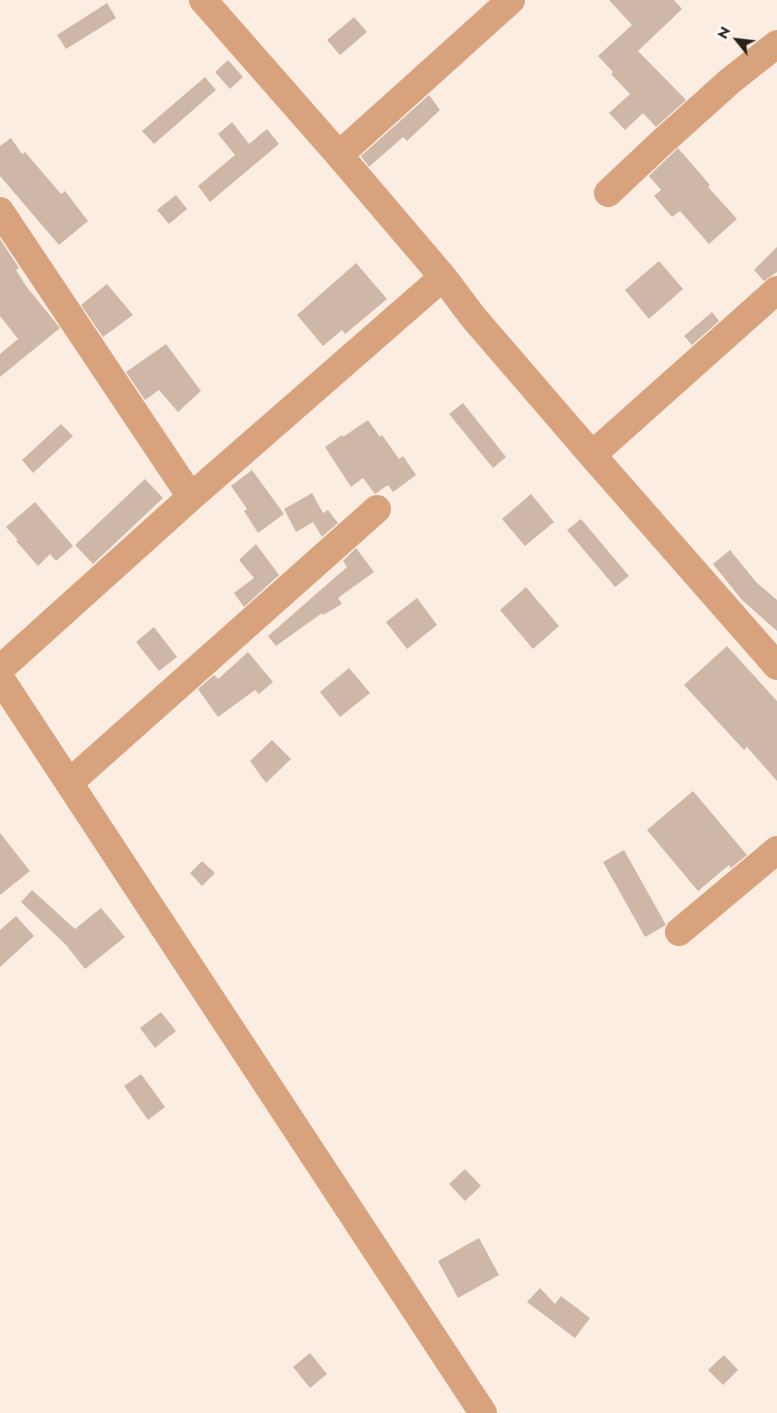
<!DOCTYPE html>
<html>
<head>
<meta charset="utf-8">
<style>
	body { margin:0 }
	#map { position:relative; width:777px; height:1413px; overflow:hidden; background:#fcede3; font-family:Jost,sans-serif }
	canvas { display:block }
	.north { position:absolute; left:712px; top:15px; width:50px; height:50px; -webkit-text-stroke:4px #fff; paint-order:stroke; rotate:299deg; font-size:14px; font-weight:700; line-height:20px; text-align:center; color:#2a211b }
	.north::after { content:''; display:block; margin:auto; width:18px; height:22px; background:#2a211b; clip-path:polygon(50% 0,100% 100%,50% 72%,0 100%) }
</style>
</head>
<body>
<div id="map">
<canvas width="777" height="1413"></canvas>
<div class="north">N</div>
</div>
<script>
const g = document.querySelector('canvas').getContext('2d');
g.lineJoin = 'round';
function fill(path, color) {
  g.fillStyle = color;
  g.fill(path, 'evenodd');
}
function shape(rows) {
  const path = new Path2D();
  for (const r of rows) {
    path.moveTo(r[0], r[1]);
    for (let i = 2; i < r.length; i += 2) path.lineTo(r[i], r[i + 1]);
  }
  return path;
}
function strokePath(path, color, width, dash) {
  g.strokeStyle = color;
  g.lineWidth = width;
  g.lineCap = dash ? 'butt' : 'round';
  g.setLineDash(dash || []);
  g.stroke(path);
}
fill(shape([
	[609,0,674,0,682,9,638,51,686,100,656,127,643,113,625,130,609,113,630,94,611,74,613,72,598,56,632,25],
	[107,3,116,18,66,49,57,35],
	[354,17,367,32,340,55,327,40],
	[228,60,243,77,230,89,215,72],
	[205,77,216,90,154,144,142,131],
	[429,95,440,110,407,141,403,137,369,167,361,156],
	[232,122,249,144,267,129,279,144,210,202,198,186,235,155,218,134],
	[11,138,22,154,25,152,61,194,65,191,88,221,59,245,0,176,0,146],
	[678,148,710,185,708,187,737,219,709,244,680,211,672,217,654,196,661,190,649,176],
	[176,195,187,209,169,224,157,210],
	[0,239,19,268,16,270,26,286,60,328,0,377,0,354,18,339,0,316],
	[777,247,777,272,764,281,754,270],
	[659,261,683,289,649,319,625,290],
	[356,263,387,299,345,334,342,330,323,346,297,315],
	[107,284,133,315,103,337,81,305],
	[712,312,719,321,692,345,684,336],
	[166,344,201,391,178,412,159,390,145,400,126,372],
	[463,403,506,457,493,468,449,414],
	[368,420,380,437,382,435,399,459,403,456,416,475,393,492,388,485,375,494,363,478,351,487,325,447,342,435,343,437],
	[61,424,73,436,33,473,22,460],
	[252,470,284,514,258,533,244,511,247,509,231,486],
	[145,479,163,498,93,564,75,545],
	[312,493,323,513,328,510,338,523,322,537,313,522,296,532,284,509],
	[531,494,554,522,525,546,502,519],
	[35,502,73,546,56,561,50,554,38,566,16,541,18,540,6,527],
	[581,519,629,576,615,587,567,530],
	[256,544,279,575,244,607,234,593,254,578,239,560],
	[356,548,374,572,338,598,342,604,323,615,322,613,276,646,268,636,347,567,343,561],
	[730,550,756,582,777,600,777,631,742,600,713,564],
	[526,587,559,626,533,649,500,610],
	[417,598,437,625,407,649,386,622],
	[154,627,177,657,159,671,136,642],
	[727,646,777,701,777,781,747,747,744,750,684,685],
	[248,652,273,682,259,694,255,690,218,717,198,689,214,675,218,679],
	[349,668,370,693,340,717,320,692],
	[272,740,291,759,266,783,250,761],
	[693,791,747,855,731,868,729,865,698,891,647,830],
	[0,833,30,871,0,895],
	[624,850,666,925,645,937,603,862],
	[202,861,215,873,202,886,190,873],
	[32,890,75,929,101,908,125,937,85,969,66,945,21,902],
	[16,916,34,936,0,967,0,930],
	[161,1012,176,1031,155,1048,140,1028],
	[141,1074,165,1107,148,1120,124,1086],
	[465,1169,481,1186,465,1201,449,1184],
	[479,1238,499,1275,458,1298,438,1261],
	[540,1288,555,1304,561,1296,590,1318,575,1338,527,1302],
	[310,1353,327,1374,310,1388,293,1367],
	[724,1355,738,1370,723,1385,708,1370]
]), '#cfb7a8');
strokePath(shape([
	[203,0,339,155,443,277,473,317,592,455,777,666],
	[339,155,511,0],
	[608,193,660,144,730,81,777,44],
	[0,211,191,497],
	[592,455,777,290],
	[0,669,191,497,443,277],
	[0,678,483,1413],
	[69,783,377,509],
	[679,932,777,850]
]), '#d8a27d', 28);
</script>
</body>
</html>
